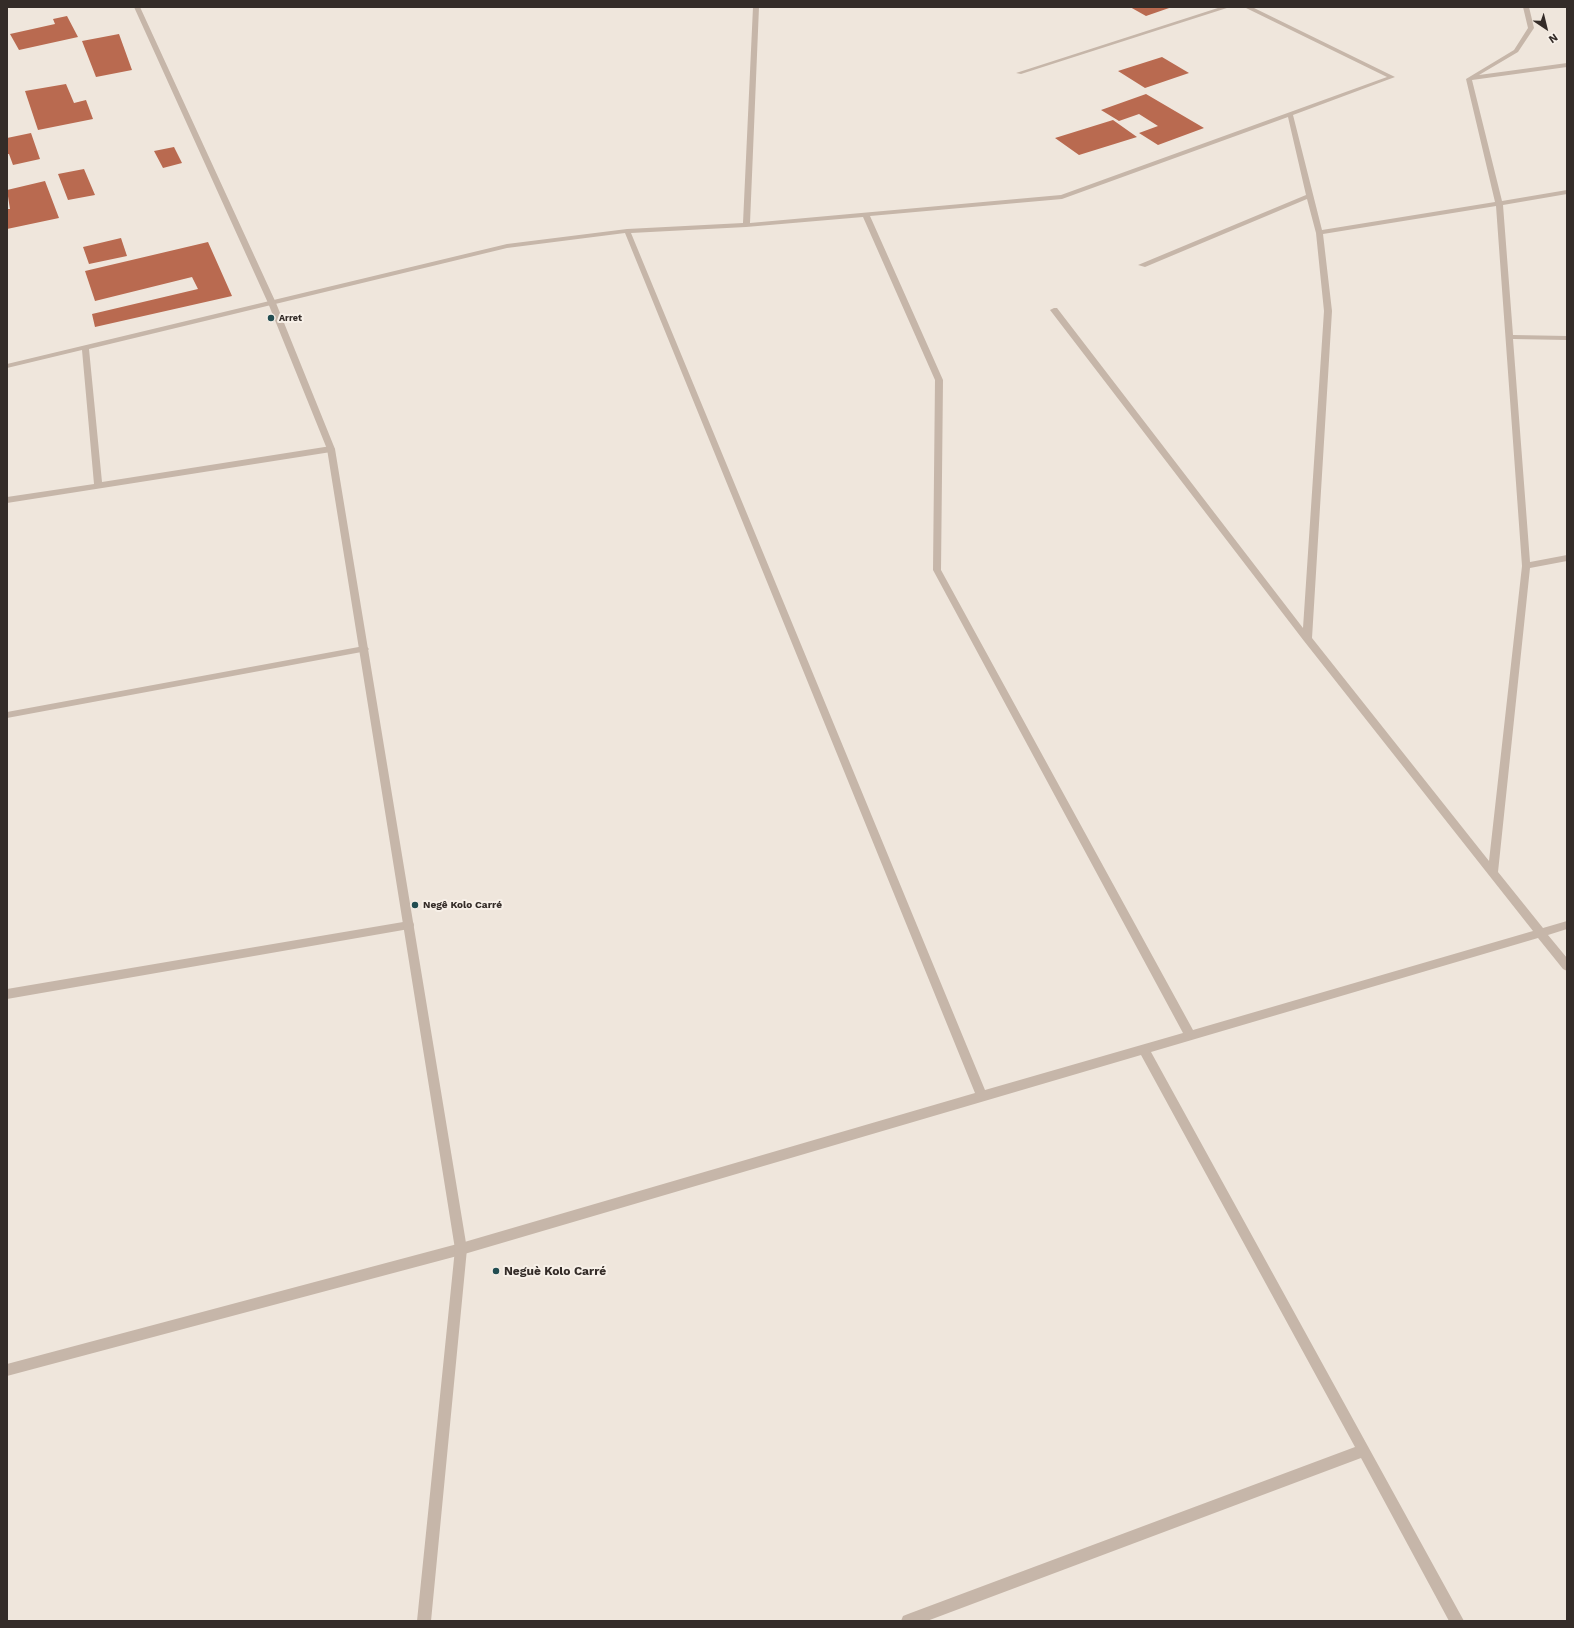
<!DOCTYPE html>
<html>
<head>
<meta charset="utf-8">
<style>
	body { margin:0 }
	#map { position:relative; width:1574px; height:1628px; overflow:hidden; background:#efe6dc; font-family:"Work Sans",sans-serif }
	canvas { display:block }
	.frame { position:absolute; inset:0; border:8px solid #342c28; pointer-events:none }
	.north { position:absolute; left:1526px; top:8px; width:40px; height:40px; -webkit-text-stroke:3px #f7f0e8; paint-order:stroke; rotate:145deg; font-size:11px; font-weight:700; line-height:16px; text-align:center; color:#342c28 }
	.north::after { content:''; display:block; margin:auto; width:14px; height:18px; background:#342c28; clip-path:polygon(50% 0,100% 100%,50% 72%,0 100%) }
</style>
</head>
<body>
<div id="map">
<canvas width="1574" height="1628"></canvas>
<div class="frame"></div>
<div class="north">N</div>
</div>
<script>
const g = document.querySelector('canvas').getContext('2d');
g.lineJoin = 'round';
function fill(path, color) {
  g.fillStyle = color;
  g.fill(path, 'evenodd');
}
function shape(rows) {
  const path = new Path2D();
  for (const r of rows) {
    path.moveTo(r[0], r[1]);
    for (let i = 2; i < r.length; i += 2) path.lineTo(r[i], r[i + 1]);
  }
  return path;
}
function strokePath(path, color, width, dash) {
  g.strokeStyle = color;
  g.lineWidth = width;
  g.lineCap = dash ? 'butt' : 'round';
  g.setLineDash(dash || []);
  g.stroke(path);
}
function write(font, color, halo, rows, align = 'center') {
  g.font = font + ' "Work Sans",sans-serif';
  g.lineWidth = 4;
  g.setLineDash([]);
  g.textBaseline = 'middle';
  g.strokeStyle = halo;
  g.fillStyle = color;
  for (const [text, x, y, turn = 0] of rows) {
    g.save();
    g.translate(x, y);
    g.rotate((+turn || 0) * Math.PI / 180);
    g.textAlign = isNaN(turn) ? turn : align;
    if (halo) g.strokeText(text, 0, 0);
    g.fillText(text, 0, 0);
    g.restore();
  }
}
fill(shape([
	[1130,7,1172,7,1146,16],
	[67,16,78,37,19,50,10,34,55,24,53,19],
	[119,34,132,70,96,77,82,41],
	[1162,57,1189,73,1145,88,1118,71],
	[66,84,74,103,86,100,93,119,38,130,25,91],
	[1146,94,1204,128,1158,145,1139,133,1158,126,1139,114,1119,121,1101,110],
	[1113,120,1137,137,1079,155,1055,138],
	[31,133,40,159,13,165,9,154,7,154,7,138],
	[174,147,182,163,163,168,154,151],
	[84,169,95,195,68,200,58,174],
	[45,181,59,218,7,229,7,209,10,209,7,190],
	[121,238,127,256,89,264,83,247],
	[208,242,232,296,95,327,92,314,198,289,192,277,95,301,85,271]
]), '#b96a50');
fill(shape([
	[753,7,759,7,750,223,1061,195,1387,77,1244,7,1252,7,1395,77,1293,115,1322,230,1495,202,1466,79,1514,50,1528,28,1523,7,1529,7,1534,28,1518,52,1479,75,1567,63,1567,67,1472,80,1502,201,1567,190,1567,194,1503,205,1513,335,1567,336,1567,340,1513,339,1530,562,1567,555,1567,561,1530,568,1498,872,1543,928,1567,921,1567,929,1548,935,1567,958,1567,971,1563,969,1538,938,1151,1052,1464,1621,1449,1621,1361,1458,927,1621,901,1621,903,1616,908,1614,1355,1447,1141,1055,461,1255,7,1376,7,1364,461,1243,975,1093,625,233,507,248,89,349,102,482,331,446,335,449,331,452,7,503,7,497,94,484,82,350,7,368,7,364,507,244,627,229,743,223,753,7],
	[1288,117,1306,195,1138,265,1145,267,1307,199,1316,233,1324,311,1303,628,1057,308,1054,308,1050,310,1304,641,1533,931,1193,1030,941,570,943,380,870,216,1062,199,1288,117],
	[1496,206,1522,566,1489,861,1312,638,1332,311,1323,234,1496,206],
	[863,217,935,380,933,570,1183,1033,985,1090,631,233,746,227,863,217],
	[1221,7,1230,7,1021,74,1016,73,1221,7],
	[364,646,367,647,369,649,367,651,7,718,7,712,364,646],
	[409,921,413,922,414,925,413,928,409,929,7,999,7,989,409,921]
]), '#c6b6a9');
fill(shape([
	[134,7,140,7,276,303,335,449,467,1249,431,1621,417,1621,455,1249,327,449,268,303,134,7]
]), '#c6b6a9');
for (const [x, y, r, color] of [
	[271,318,4,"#224d51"],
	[415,905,4,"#224d51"],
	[496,1271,4,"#224d51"]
]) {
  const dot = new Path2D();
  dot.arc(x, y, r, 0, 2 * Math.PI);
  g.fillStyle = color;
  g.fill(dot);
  strokePath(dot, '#f7f0e8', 1.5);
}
write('bold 9px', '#342c28', '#f7f0e8', [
	["Arret",279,318]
], 'left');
write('bold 10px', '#342c28', '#f7f0e8', [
	["Negê Kolo Carré",423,905]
], 'left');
write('bold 12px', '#342c28', '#f7f0e8', [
	["Neguè Kolo Carré",504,1271]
], 'left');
</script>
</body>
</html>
